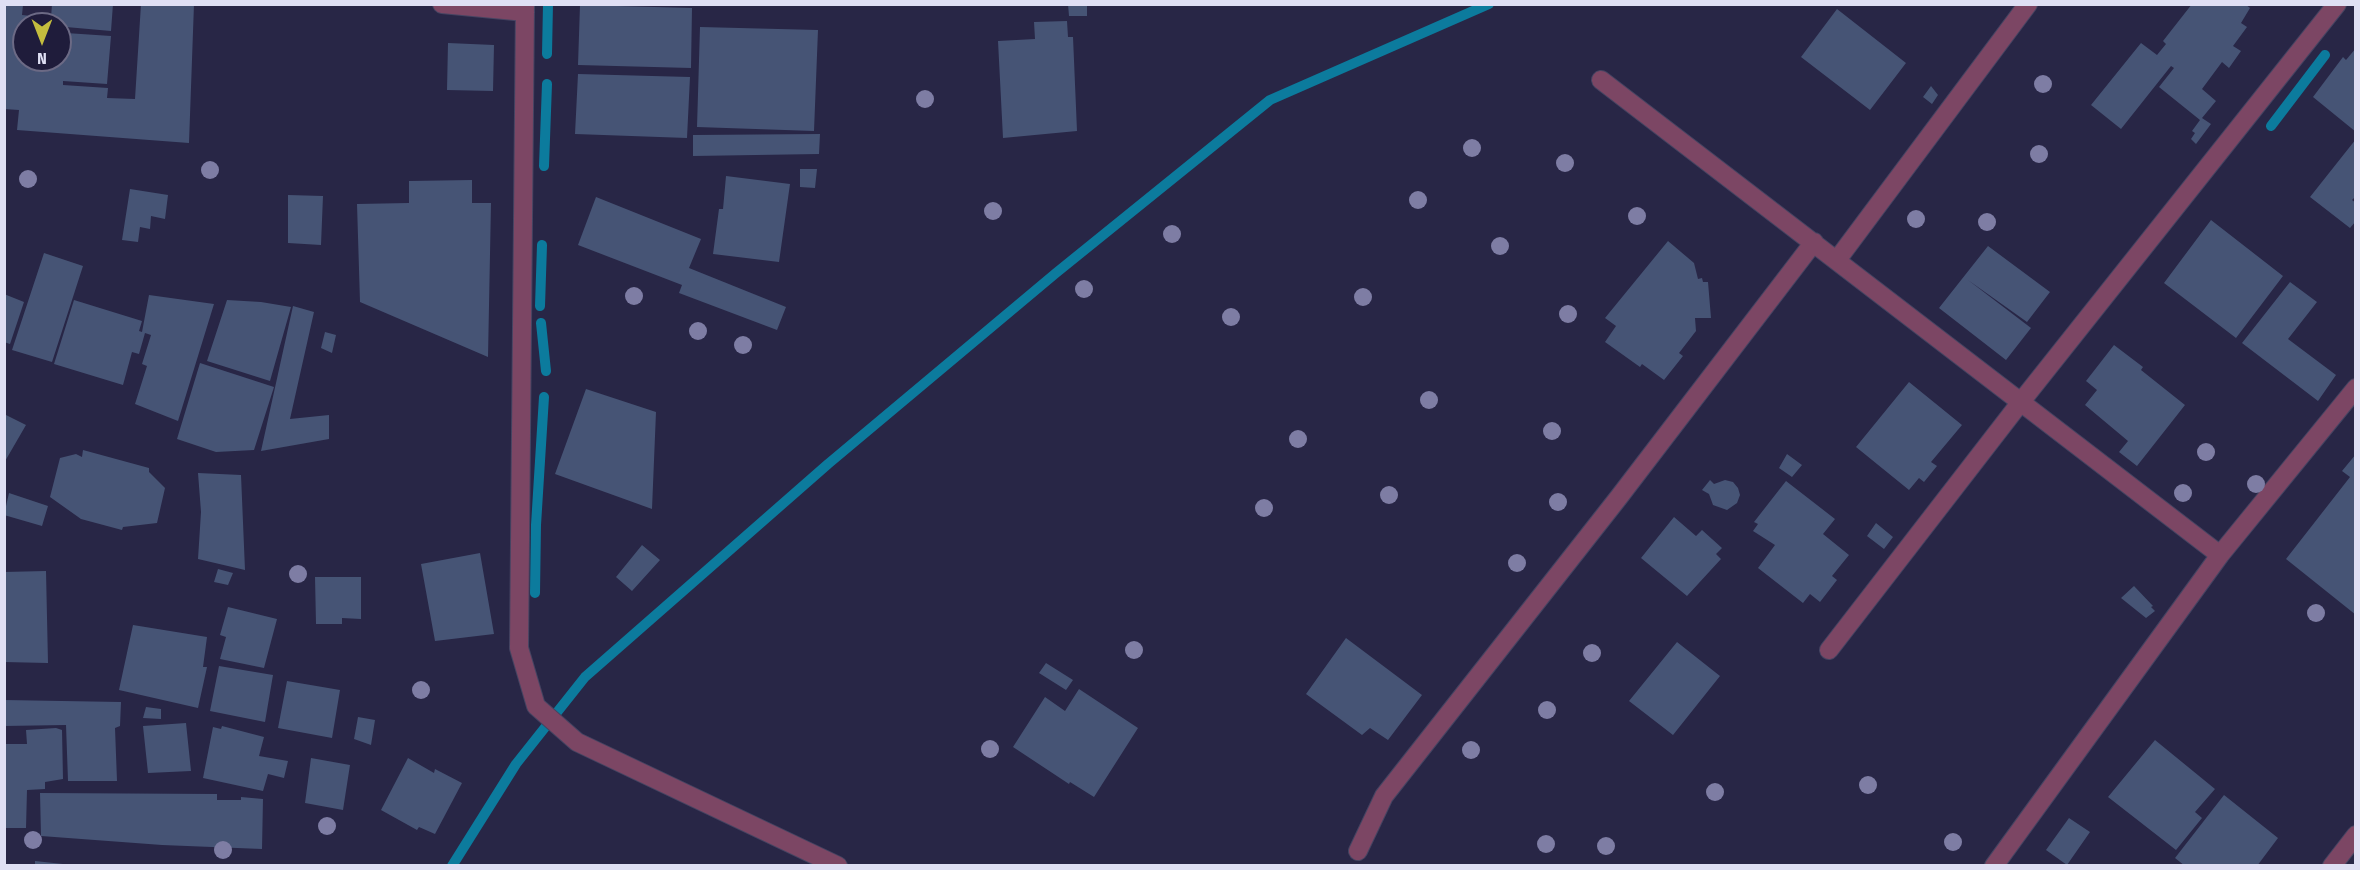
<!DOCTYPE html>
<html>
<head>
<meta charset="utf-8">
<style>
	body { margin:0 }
	#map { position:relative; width:2360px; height:870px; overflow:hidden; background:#282646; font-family:"Fira Sans Condensed",sans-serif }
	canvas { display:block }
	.frame { position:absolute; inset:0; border:6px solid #dfdff4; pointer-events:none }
	.north { position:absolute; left:12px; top:12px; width:60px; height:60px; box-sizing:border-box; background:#1f1c3b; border:2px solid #6c6a85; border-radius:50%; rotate:180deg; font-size:16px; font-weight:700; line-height:24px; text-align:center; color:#dfdff4 }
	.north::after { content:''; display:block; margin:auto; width:21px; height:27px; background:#c4bd3e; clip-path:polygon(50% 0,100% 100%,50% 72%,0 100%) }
</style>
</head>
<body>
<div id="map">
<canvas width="2360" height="870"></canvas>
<div class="frame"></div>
<div class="north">N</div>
</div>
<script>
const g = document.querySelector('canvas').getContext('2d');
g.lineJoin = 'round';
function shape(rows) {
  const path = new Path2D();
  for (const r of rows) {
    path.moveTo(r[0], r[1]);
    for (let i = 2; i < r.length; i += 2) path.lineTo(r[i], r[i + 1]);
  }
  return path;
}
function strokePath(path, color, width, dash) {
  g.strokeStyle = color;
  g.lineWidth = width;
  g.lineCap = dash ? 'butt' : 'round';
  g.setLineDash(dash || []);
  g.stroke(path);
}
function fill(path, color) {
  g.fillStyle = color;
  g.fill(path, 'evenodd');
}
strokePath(shape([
	[547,54,548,4],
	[2271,126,2325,55],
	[544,166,547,84],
	[540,306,542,245],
	[541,323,546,371],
	[535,593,536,525,544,397],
	[452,866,516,764,585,677,828,464,1056,273,1270,100,1489,4]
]), '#0c7b9d', 10);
fill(shape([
	[4,4,23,5,22,15,51,18,52,4,113,4,111,31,66,27,66,33,111,36,107,84,63,81,63,85,108,88,107,98,135,99,141,4,194,4,189,143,17,130,19,110,4,109],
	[24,24,60,24,60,60,24,60],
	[1068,4,1087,4,1087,16,1069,16],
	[2192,4,2245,4,2250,8,2241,23,2247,27,2233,46,2241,51,2229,68,2222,62,2202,89,2216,101,2202,118,2211,124,2196,144,2191,139,2195,133,2192,131,2200,120,2159,87,2174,68,2171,66,2121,129,2091,105,2141,43,2157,55,2166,44,2163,41],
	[580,5,692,8,691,68,578,65],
	[1837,9,1906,63,1870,110,1801,57],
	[1067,21,1068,37,1073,37,1077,131,1003,138,998,41,1035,39,1034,22],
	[700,27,818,30,814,131,697,127],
	[448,43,494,45,493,91,447,90],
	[2356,48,2356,132,2313,97,2343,57,2346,60],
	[578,74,690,77,687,138,575,134],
	[1931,86,1938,95,1932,104,1923,97],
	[820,134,819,154,693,156,693,135],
	[2356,139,2356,196,2352,200,2356,203,2356,221,2350,228,2310,197],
	[800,169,817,169,815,188,800,187],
	[726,176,790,184,779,262,713,254,719,209,723,209],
	[472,180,472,203,491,203,488,357,360,302,357,204,409,203,409,181],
	[130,189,168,195,165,219,151,216,150,229,140,227,138,242,122,240],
	[288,195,323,196,321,245,288,243],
	[596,197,701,239,689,268,786,307,777,330,679,293,682,285,578,245],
	[2211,220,2283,276,2236,338,2164,283],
	[1668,241,1694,263,1698,279,1702,278,1703,282,1708,282,1711,318,1695,318,1696,331,1679,353,1683,356,1664,380,1642,364,1640,367,1605,342,1616,326,1605,318],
	[1988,246,2050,292,2027,322,1968,280,2031,328,2006,360,1939,308],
	[44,253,83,266,52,362,12,350],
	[2290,282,2317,302,2288,339,2336,375,2318,401,2242,343],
	[4,294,24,302,10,344,4,342],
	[149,295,214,304,178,421,135,404,147,366,142,364,151,335,145,333,139,354,132,352,123,385,54,364,74,300,142,321,139,331,142,332],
	[227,300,261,302,291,307,270,381,207,361],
	[293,306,314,312,290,419,329,415,329,439,261,451],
	[325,332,336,335,332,353,321,348],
	[2114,345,2143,367,2141,370,2185,405,2137,466,2119,452,2128,441,2085,405,2097,390,2086,381],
	[200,363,274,387,254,450,216,452,177,439],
	[1909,382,1962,425,1931,462,1937,466,1924,482,1919,478,1909,490,1856,447],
	[586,389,656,412,652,509,555,474],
	[4,414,26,425,4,463],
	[83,450,149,468,149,472,165,488,157,523,123,527,122,530,81,519,50,497,60,458,76,454,82,457],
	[1787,454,1802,465,1792,477,1779,468],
	[2356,454,2356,615,2286,559,2350,477,2342,471],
	[198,473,241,475,245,570,198,559,201,512],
	[1710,480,1714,484,1725,480,1733,482,1738,488,1740,495,1737,503,1727,510,1713,505,1709,494,1702,490],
	[1786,481,1835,519,1823,534,1849,555,1832,576,1837,580,1820,602,1810,594,1803,603,1758,568,1775,545,1753,531,1758,524,1754,522],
	[9,493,48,506,42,526,4,515],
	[1674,517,1696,536,1702,530,1722,548,1716,554,1721,559,1687,596,1641,558],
	[1876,523,1893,537,1884,549,1867,536],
	[642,545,660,560,632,591,616,577],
	[480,553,494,634,435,641,421,564],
	[218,569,233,573,228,585,214,582],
	[46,571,48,663,4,662,4,572],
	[315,577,361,577,361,619,342,618,342,624,316,624],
	[2134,586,2153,606,2151,607,2155,611,2146,618,2121,598],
	[228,607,277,619,264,668,220,659,226,637,220,635],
	[133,625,207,637,203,667,207,667,198,708,119,690],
	[1346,638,1422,695,1388,740,1370,728,1362,735,1306,694],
	[1677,642,1720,676,1673,735,1629,701],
	[1046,663,1073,680,1066,690,1039,673],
	[219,666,273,675,265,722,210,711],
	[287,681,340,690,332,738,278,728],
	[1079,689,1138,728,1094,797,1070,782,1069,784,1013,747,1045,697,1065,711],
	[4,700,121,702,120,726,115,728,117,781,68,781,66,725,4,726],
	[146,707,161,709,161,719,143,718],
	[358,717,375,720,371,745,354,739],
	[186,723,191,771,148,773,143,726],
	[222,726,264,737,259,756,288,761,284,778,268,774,263,791,203,778,213,727,221,729],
	[56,728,62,730,63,779,45,782,45,789,27,790,26,828,4,828,4,744,27,744,26,730],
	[2155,740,2215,789,2195,812,2202,818,2176,850,2108,797],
	[311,758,350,765,343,810,305,803],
	[408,758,434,773,435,769,462,783,435,834,419,827,417,830,381,810],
	[40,793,217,794,217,800,241,800,241,797,263,799,262,849,162,845,41,836],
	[2224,795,2278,838,2257,866,2185,866,2175,858],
	[2069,818,2090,832,2067,865,2046,850],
	[35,861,63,864,63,866,35,866]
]), '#465475');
const minor = shape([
	[442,4,525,12],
	[525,4,519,648,536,706,577,742,838,866],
	[1601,80,2220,555],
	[1837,260,2028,4],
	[1829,650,2020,403,2337,4],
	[1358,851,1384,796,1619,497,1814,242],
	[1994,866,2220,555,2356,388],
	[2332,866,2356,835]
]);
strokePath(minor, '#454462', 20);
strokePath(minor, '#7c4664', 18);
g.fillStyle = '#7e7da4';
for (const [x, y] of [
	[2043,84],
	[925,99],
	[1472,148],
	[2039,154],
	[1565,163],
	[210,170],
	[28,179],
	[1418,200],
	[993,211],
	[1637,216],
	[1916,219],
	[1987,222],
	[1172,234],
	[1500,246],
	[1084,289],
	[634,296],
	[1363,297],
	[1568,314],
	[1231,317],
	[698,331],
	[743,345],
	[1429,400],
	[1552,431],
	[1298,439],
	[2206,452],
	[2256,484],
	[2183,493],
	[1389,495],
	[1558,502],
	[1264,508],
	[1517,563],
	[298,574],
	[2316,613],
	[1134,650],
	[1592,653],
	[421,690],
	[1547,710],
	[990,749],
	[1471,750],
	[1868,785],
	[1715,792],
	[327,826],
	[33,840],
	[1953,842],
	[1546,844],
	[1606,846],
	[223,850]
]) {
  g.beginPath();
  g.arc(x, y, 9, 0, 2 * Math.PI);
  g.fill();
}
</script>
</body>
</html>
